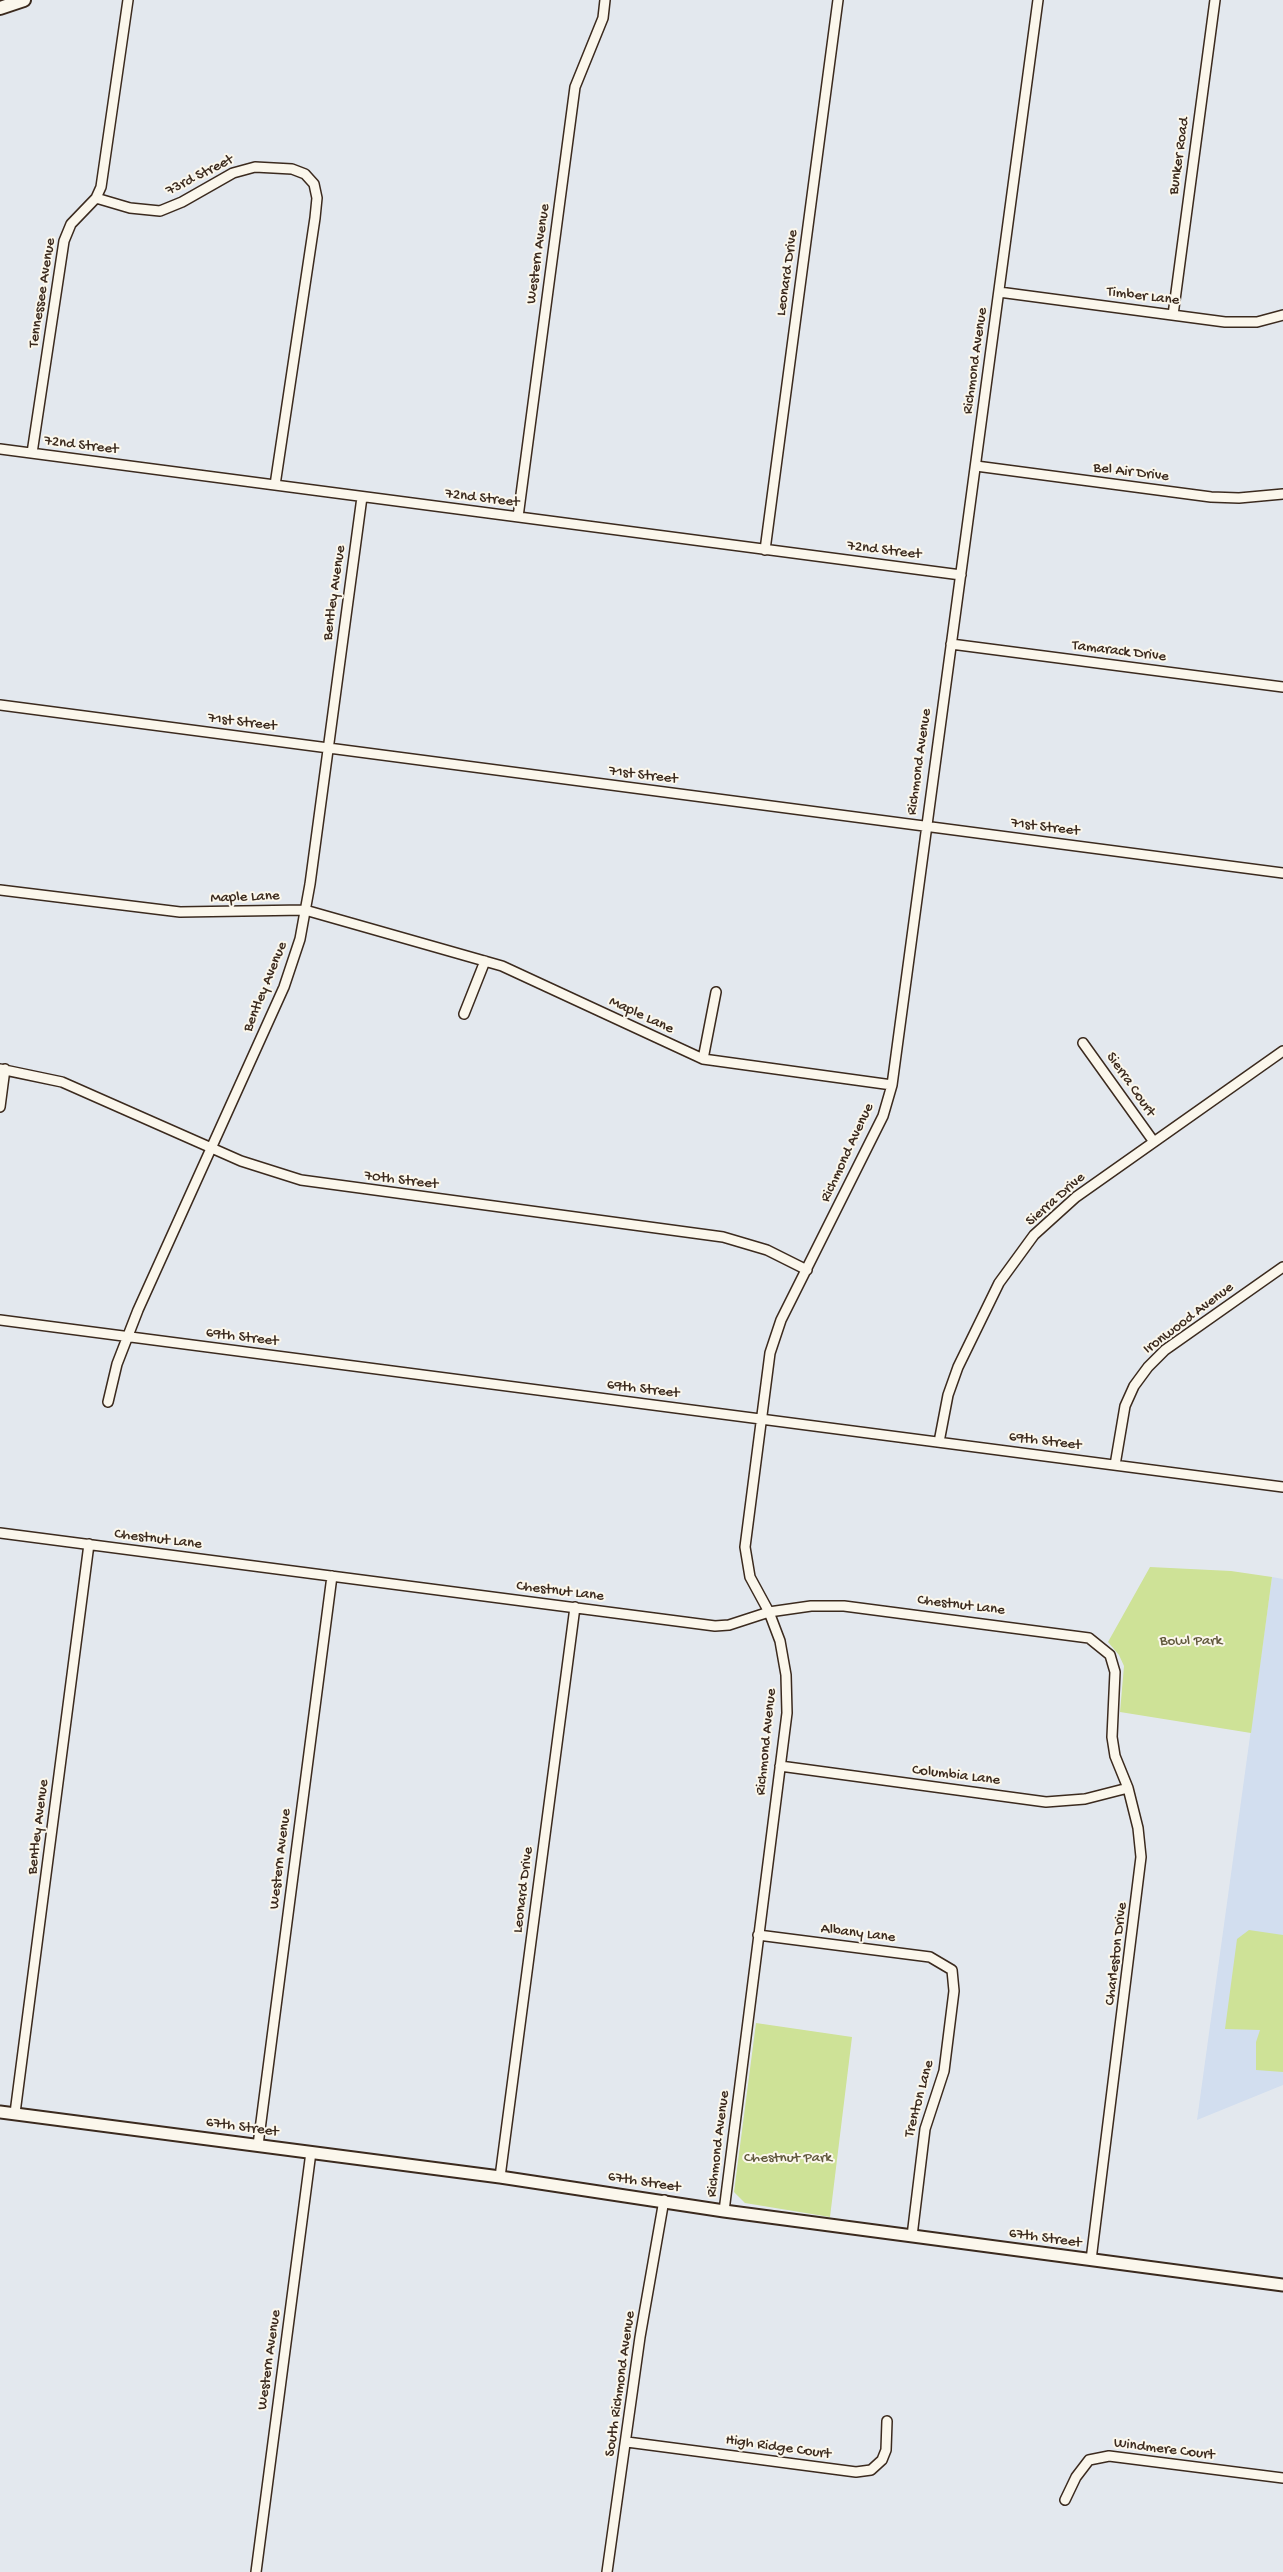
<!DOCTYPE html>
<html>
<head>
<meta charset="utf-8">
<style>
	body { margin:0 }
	canvas { display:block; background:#e3e8ee }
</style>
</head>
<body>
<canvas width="1283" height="2572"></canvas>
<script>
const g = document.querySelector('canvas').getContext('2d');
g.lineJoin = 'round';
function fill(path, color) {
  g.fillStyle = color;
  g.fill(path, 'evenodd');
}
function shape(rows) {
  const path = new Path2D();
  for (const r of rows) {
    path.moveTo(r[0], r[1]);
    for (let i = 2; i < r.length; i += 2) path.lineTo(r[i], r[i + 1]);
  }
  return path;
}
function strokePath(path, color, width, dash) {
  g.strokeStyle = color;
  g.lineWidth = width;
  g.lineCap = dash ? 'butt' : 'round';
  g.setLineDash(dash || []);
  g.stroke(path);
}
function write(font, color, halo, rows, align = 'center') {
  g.font = font + ' "Gochi Hand",sans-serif';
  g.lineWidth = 4;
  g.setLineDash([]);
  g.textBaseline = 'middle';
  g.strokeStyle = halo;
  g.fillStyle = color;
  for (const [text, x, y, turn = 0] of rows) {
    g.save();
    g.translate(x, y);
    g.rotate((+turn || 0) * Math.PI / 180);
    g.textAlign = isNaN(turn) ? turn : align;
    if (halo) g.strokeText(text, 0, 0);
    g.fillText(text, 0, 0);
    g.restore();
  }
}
fill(shape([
	[1272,1577,1283,1579,1283,2085,1197,2120]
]), '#d2deef');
fill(shape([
	[1150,1567,1231,1571,1272,1577,1251,1733,1120,1712,1124,1666,1119,1655,1108,1642],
	[1249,1930,1283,1935,1283,2072,1256,2070,1256,2042,1260,2030,1225,2029,1237,1939],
	[756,2023,852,2037,830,2217,745,2203,734,2192]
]), '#cee297');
const minor = shape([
	[96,198,130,208,160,211,182,202,233,173,255,167,292,169,305,174,314,184,317,198,315,218,275,485],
	[999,292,1225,322,1257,322,1283,315],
	[1173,315,1215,0],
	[0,449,961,575],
	[32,453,64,241,71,224,96,198,101,187,128,0],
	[976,466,1211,497,1239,498,1283,494],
	[518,517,575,87,603,18,605,0],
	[765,550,838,0],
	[951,644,1283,687],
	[0,705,1283,873],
	[0,890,180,912,305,910,502,966,703,1059,892,1085],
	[464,1014,485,961],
	[1083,1043,1154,1142],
	[703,1059,716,992],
	[0,1069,62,1082,241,1161,301,1180,723,1237,767,1250,807,1270],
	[0,1107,5,1069],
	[0,1320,1283,1487],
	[108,1402,117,1364,138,1310,284,987,300,939,310,884,362,497],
	[939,1442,948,1395,958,1367,999,1283,1034,1235,1076,1197,1283,1051],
	[1115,1465,1125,1406,1134,1386,1148,1367,1165,1350,1283,1267],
	[0,1533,715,1626,729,1625,769,1612,811,1606,844,1606,1089,1638,1110,1655,1115,1672,1112,1737,1115,1756,1128,1788,1138,1828,1141,1857,1091,2260],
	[780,1766,1046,1802,1085,1799,1128,1788],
	[758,1935,930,1957,952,1970,954,1991,944,2071,925,2129,912,2236],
	[15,2113,89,1544],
	[258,2145,332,1576],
	[500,2177,575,1607],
	[724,2211,787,1713,786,1675,780,1641,769,1612,750,1577,745,1547,770,1353,781,1320,883,1116,892,1085,1038,0],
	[627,2442,856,2472,871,2470,882,2460,886,2450,887,2421],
	[1065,2500,1076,2477,1089,2460,1109,2456,1283,2478],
	[256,2572,311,2152],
	[607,2572,640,2337,664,2200]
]);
const tertiary = shape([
	[0,2112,500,2177,724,2211,1283,2285]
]);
const secondary = shape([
	[0,8,24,0]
]);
strokePath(minor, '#3b2a1e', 12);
strokePath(tertiary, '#3b2a1e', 15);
strokePath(secondary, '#3b2a1e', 16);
strokePath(minor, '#fbf7ec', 9);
strokePath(tertiary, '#fbf7ec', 11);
strokePath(secondary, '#fbf7ec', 12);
write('15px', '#3b2a1e', '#fbf7ec', [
	["Bunker Road",1180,156,-82],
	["73rd Street",200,176,-27],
	["Western Avenue",539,254,-82],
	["Leonard Drive",788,273,-82],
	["Tennessee Avenue",43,293,-81],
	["Timber Lane",1143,297,7],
	["Richmond Avenue",976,361,-82],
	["72nd Street",81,446,7],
	["Bel Air Drive",1131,473,7],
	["72nd Street",482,499,7],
	["72nd Street",884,551,7],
	["Bentley Avenue",335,593,-82],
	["Tamarack Drive",1119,652,7],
	["71st Street",242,723,7],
	["Richmond Avenue",920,762,-82],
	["71st Street",643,776,7],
	["71st Street",1045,828,7],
	["Maple Lane",245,898,-2],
	["Bentley Avenue",266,987,-68],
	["Maple Lane",641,1016,25],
	["Sierra Court",1130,1085,55],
	["Richmond Avenue",848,1153,-65],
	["70th Street",401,1181,7],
	["Sierra Drive",1056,1200,-41],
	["Ironwood Avenue",1189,1319,-37],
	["69th Street",242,1338,7],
	["69th Street",643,1390,7],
	["69th Street",1045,1442,7],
	["Chestnut Lane",158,1540,7],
	["Chestnut Lane",560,1592,7],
	["Chestnut Lane",961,1606,7],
	["Richmond Avenue",767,1742,-84],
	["Columbia Lane",956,1776,7],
	["Bentley Avenue",39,1827,-83],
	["Western Avenue",281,1859,-83],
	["Leonard Drive",524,1890,-83],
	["Albany Lane",858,1934,7],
	["Charleston Drive",1117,1954,-83],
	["Trenton Lane",920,2099,-75],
	["67th Street",242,2128,8],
	["Richmond Avenue",719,2144,-83],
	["67th Street",644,2183,9],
	["67th Street",1045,2239,8],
	["Western Avenue",270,2360,-82],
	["South Richmond Avenue",621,2384,-82],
	["High Ridge Court",778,2448,8],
	["Windmere Court",1164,2450,7]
]);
write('15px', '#60583c', '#fbf7ec', [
	["Bowl Park",1191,1642],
	["Chestnut Park",788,2159]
]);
</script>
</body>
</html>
